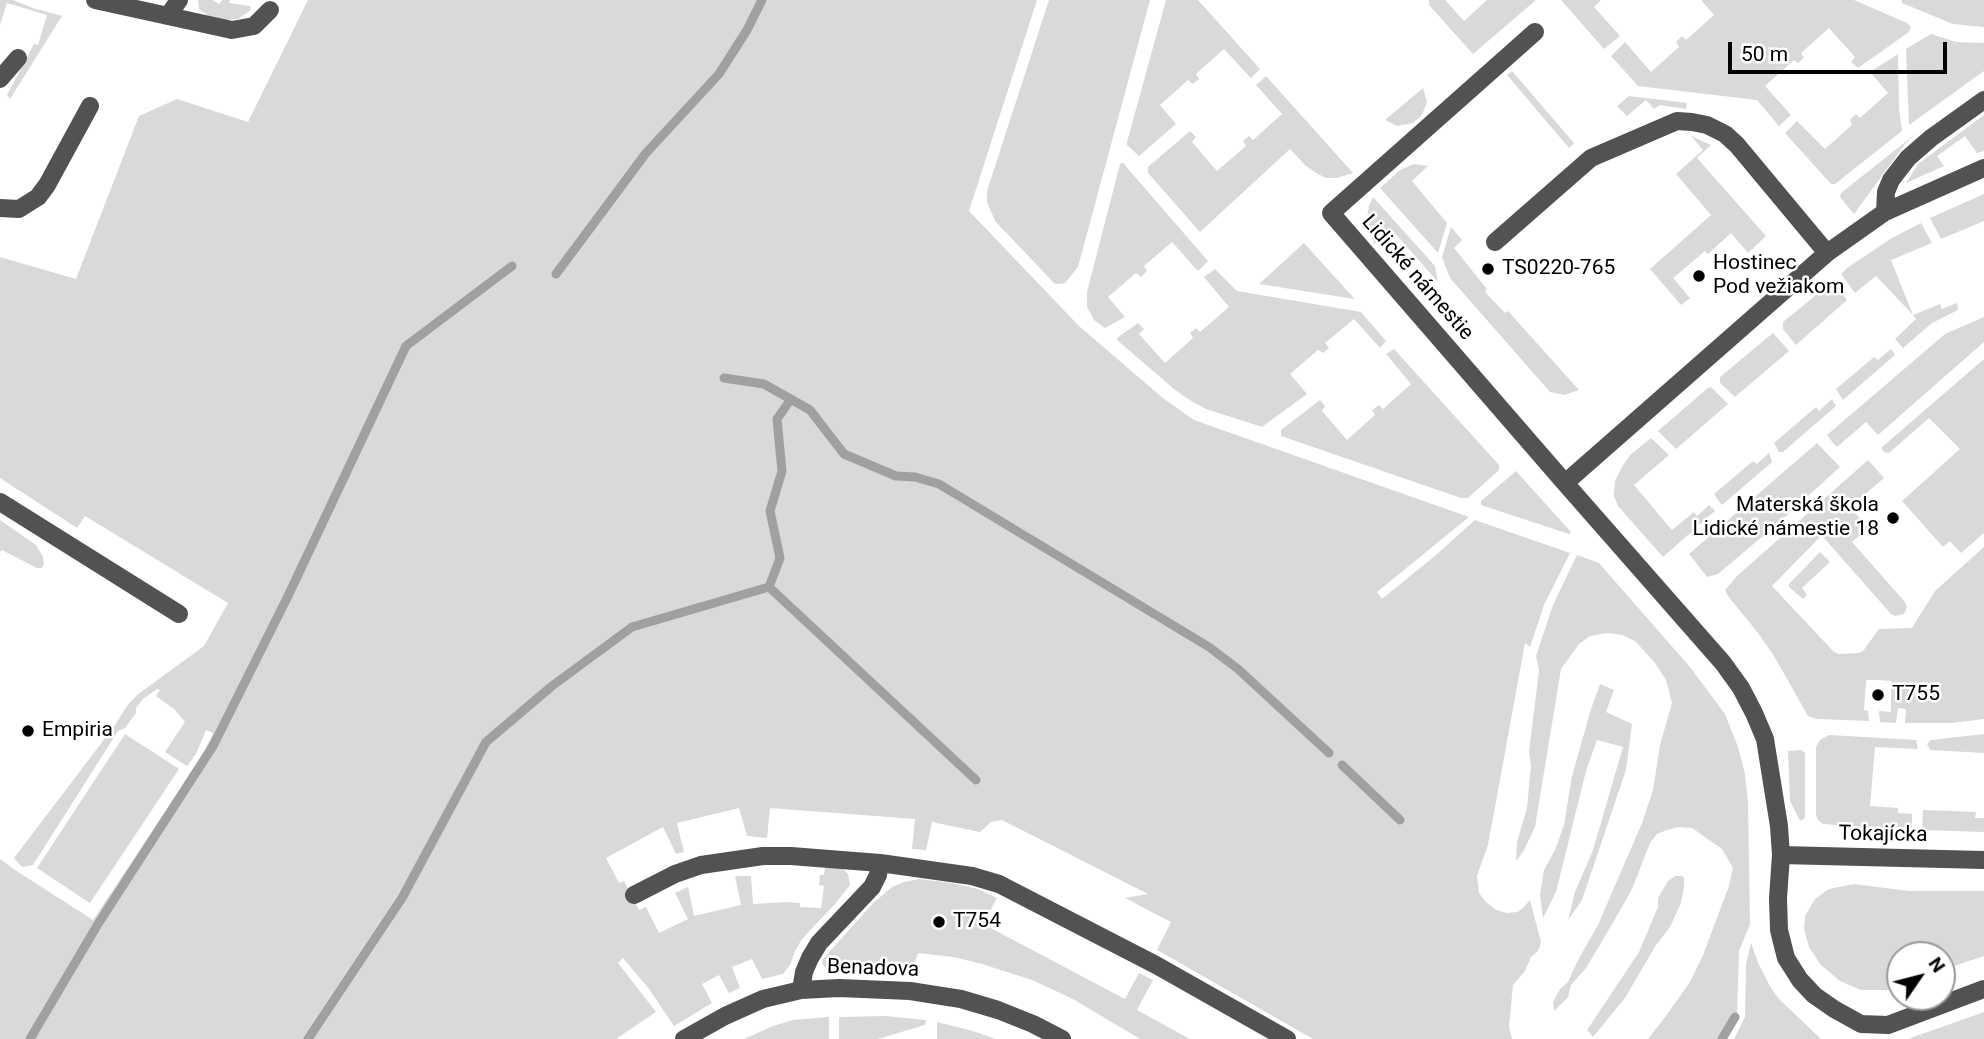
<!DOCTYPE html>
<html>
<head>
<meta charset="utf-8">
<style>
	body { margin:0 }
	#map { position:relative; width:1984px; height:1039px; overflow:hidden; background:#fff; font-family:Roboto,sans-serif }
	canvas { display:block }
	.north { position:absolute; left:1886px; top:941px; width:70px; height:70px; box-sizing:border-box; background:#fff; border:2px solid #999; border-radius:50%; rotate:55deg; font-size:19px; font-weight:700; line-height:28px; text-align:center; color:#000 }
	.north::after { content:''; display:block; margin:auto; width:24px; height:32px; background:#000; clip-path:polygon(50% 0,100% 100%,50% 72%,0 100%) }
	.scale { position:absolute; left:1728px; top:42px; width:219px; height:32px; box-sizing:border-box; border:4px solid #000; border-top:0; padding-left:9px; font-size:21px; line-height:24px; white-space:nowrap; color:#000; -webkit-text-stroke:5px #fff; paint-order:stroke }
</style>
</head>
<body>
<div id="map">
<canvas width="1984" height="1039"></canvas>
<div class="north">N</div>
<div class="scale">50 m</div>
</div>
<script>
const g = document.querySelector('canvas').getContext('2d');
g.lineJoin = 'round';
function fill(path, color) {
  g.fillStyle = color;
  g.fill(path, 'evenodd');
}
function shape(rows) {
  const path = new Path2D();
  for (const r of rows) {
    path.moveTo(r[0], r[1]);
    for (let i = 2; i < r.length; i += 2) path.lineTo(r[i], r[i + 1]);
  }
  return path;
}
function strokePath(path, color, width, dash) {
  g.strokeStyle = color;
  g.lineWidth = width;
  g.lineCap = dash ? 'butt' : 'round';
  g.setLineDash(dash || []);
  g.stroke(path);
}
function write(font, color, halo, rows, align = 'center') {
  g.font = font + ' Roboto,sans-serif';
  g.lineWidth = 5;
  g.setLineDash([]);
  g.textBaseline = 'middle';
  g.strokeStyle = halo;
  g.fillStyle = color;
  for (const [text, x, y, turn = 0] of rows) {
    g.save();
    g.translate(x, y);
    g.rotate((+turn || 0) * Math.PI / 180);
    g.textAlign = isNaN(turn) ? turn : align;
    if (halo) g.strokeText(text, 0, 0);
    g.fillText(text, 0, 0);
    g.restore();
  }
}
fill(shape([
	[0,0,13,0,33,8,62,16,10,99,7,95,34,44,38,45,47,15,7,3,0,25],
	[198,0,213,0,219,4,222,0,230,0,229,3,250,6,251,10,238,19,224,20,211,17,201,11,199,8],
	[308,0,1037,0,969,211,1079,326,1164,399,1194,420,1469,517,1377,592,1382,599,1436,555,1475,520,1570,553,1544,605,1530,647,1525,643,1488,845,1477,876,1479,893,1486,902,1496,910,1507,913,1517,912,1522,909,1530,900,1541,942,1538,951,1531,957,1525,971,1513,985,1509,1027,1512,1039,1313,1039,1157,950,1171,922,1125,898,1148,894,1002,820,991,822,980,832,932,822,926,850,912,849,915,819,770,808,767,838,747,836,739,808,677,823,684,852,676,854,663,827,606,858,619,883,624,881,639,910,646,907,659,933,688,919,675,893,688,887,694,916,741,905,735,876,751,876,753,904,786,902,800,903,800,907,821,908,824,886,819,885,820,875,824,875,825,867,842,868,848,874,850,885,835,904,802,939,795,951,790,965,783,974,762,979,752,959,732,967,740,988,729,993,719,975,702,984,712,1003,674,1026,649,989,623,958,618,963,656,1012,616,1039,0,1039,0,859,15,870,93,920,201,758,213,733,206,730,196,754,187,766,165,752,185,722,174,709,156,696,160,690,157,689,143,699,136,708,136,713,125,728,118,731,33,865,22,867,14,858,115,725,127,706,137,695,204,646,228,603,85,516,77,528,0,478,0,257,76,279,139,116,177,99,248,122],
	[1049,0,1150,0,1078,267,1065,283,1058,284,1054,283,995,221,987,202,987,191],
	[1166,0,1198,0,1260,69,1251,78,1224,49,1196,74,1199,79,1193,84,1188,80,1160,105,1176,124,1139,156,1127,145,1127,142],
	[1429,0,1445,0,1464,21,1487,0,1536,0,1473,54,1429,5],
	[1561,0,1601,0,1594,7,1620,36,1604,49],
	[1701,0,1854,0,1907,23,1911,27,1909,32,1858,68,1851,62,1855,57,1829,28,1801,53,1804,58,1798,63,1794,60,1765,86,1791,115,1779,126,1757,100,1638,86,1611,56,1625,42,1651,72,1679,47,1676,42,1682,36,1686,40,1714,15],
	[1902,0,1984,0,1984,27,1953,24,1902,3],
	[1931,34,1956,42,1984,43,1984,71,1909,125,1906,49],
	[1898,54,1899,109,1902,131,1835,184,1831,184,1785,133,1797,121,1825,149,1852,125,1850,120,1856,114,1860,118,1888,93,1870,72],
	[1512,71,1574,143,1569,148,1507,75],
	[1266,76,1353,173,1337,178,1326,178,1316,173,1305,165,1290,149,1200,232,1148,173,1148,167,1190,131,1196,137,1192,142,1217,171,1246,146,1243,141,1249,136,1253,140,1282,114,1256,85],
	[1423,88,1427,102,1422,115,1413,123,1397,126,1385,120],
	[1629,96,1687,103,1686,109,1660,105,1654,109,1646,100,1627,116,1617,106],
	[1984,115,1984,151,1977,153,1965,136,1937,156,1944,166,1906,183,1918,164],
	[1918,132,1906,143,1854,214,1840,197,1841,193],
	[1691,136,1711,145,1697,158,1766,236,1748,253,1731,233,1708,254,1705,251,1673,278,1690,298,1681,305,1650,269,1711,215,1676,174,1703,150],
	[1123,163,1208,261,1198,271,1172,242,1144,266,1147,271,1141,277,1136,273,1108,297,1125,317,1105,328,1094,320,1087,307,1087,292,1120,164],
	[1414,164,1428,166,1412,181,1447,223,1438,253,1380,188,1400,170],
	[1984,194,1984,221,1941,239,1930,218],
	[1373,197,1435,266,1438,282,1392,230,1374,244,1367,218,1369,206],
	[1921,223,1932,243,1891,260,1913,315,1940,304,1942,309,1957,303,1958,310,1932,323,1903,348,1895,339,1916,319,1913,315,1876,276,1855,293,1841,274,1847,268,1892,238],
	[1451,227,1462,240,1454,248,1487,289,1485,292,1505,313,1508,311,1579,390,1564,395,1550,392,1450,278,1442,257],
	[1304,243,1353,297,1354,299,1259,284],
	[1215,269,1237,291,1361,312,1386,341,1380,348,1354,319,1325,343,1329,348,1323,353,1318,350,1290,374,1307,394,1262,427,1206,409,1191,401,1174,389,1117,340,1117,338,1138,323,1144,329,1139,334,1165,363,1193,338,1190,333,1196,328,1200,332,1229,307,1204,277],
	[1832,282,1835,283,1847,300,1796,345,1783,329,1783,322],
	[1984,317,1984,342,1878,435,1866,422,1837,447,1833,443,1827,435,1945,334],
	[1773,333,1789,351,1735,397,1720,383,1720,377],
	[1394,349,1499,465,1499,470,1468,498,1461,498,1281,436,1281,430,1320,400,1325,406,1322,411,1347,440,1375,415,1372,410,1379,405,1383,409,1411,384,1386,354],
	[1891,349,1895,355,1843,400,1836,389,1874,357,1878,360],
	[1984,359,1984,533,1961,553,1950,541,1943,547,1902,501,1960,449,1929,418,1889,453,1884,452,1881,448],
	[1711,387,1728,404,1676,449,1658,431,1708,388],
	[1832,399,1836,406,1783,452,1779,452,1774,443,1816,407,1819,411],
	[1651,438,1669,455,1634,485,1672,530,1694,512,1697,516,1709,505,1715,511,1663,557,1618,506,1614,496,1615,481,1622,467,1630,455],
	[1817,443,1840,467,1776,525,1718,574,1707,577,1689,554],
	[1769,453,1772,462,1722,505,1714,494,1753,461,1757,464],
	[1868,460,1884,478,1850,507,1868,528,1852,542,1905,602,1907,607,1904,614,1895,616,1891,614,1824,538,1821,536,1772,586,1834,652,1839,654,1859,653,1863,651,1879,629,1912,628,1935,591,1984,547,1984,719,1952,723,1905,723,1906,709,1898,708,1896,723,1880,722,1879,711,1891,712,1891,681,1878,680,1866,680,1864,710,1868,711,1869,721,1817,719,1808,716,1774,656,1758,633,1728,596,1725,590,1737,576],
	[1516,471,1571,532,1569,534,1481,505,1481,501],
	[0,520,36,545,43,557,44,564,42,568,37,568,2,550,0,552],
	[1820,552,1830,562,1802,588,1807,595,1803,599,1789,587,1789,584],
	[1577,555,1599,563,1690,667,1725,714,1738,747,1745,774,1748,802,1750,924,1739,951,1737,1016,1734,1015,1720,1039,1648,1039,1666,1016,1690,982,1703,955,1729,886,1733,868,1722,849,1692,828,1678,827,1667,830,1657,834,1650,843,1632,889,1614,921,1586,968,1571,985,1568,997,1554,1011,1553,1002,1560,989,1568,982,1578,960,1598,925,1642,823,1653,790,1660,745,1672,703,1666,680,1655,663,1635,641,1622,635,1608,633,1590,636,1579,644,1561,669,1535,827,1523,852,1516,861,1517,842,1527,808,1531,765,1529,752,1539,670,1536,656,1553,605],
	[1600,684,1614,690,1606,712,1632,724,1626,770,1582,900,1568,920,1575,892,1593,850,1623,747,1597,740,1586,771,1556,892,1543,918,1540,895,1544,870,1555,850,1564,825,1572,776,1591,709],
	[125,734,179,769,90,903,37,868],
	[1984,734,1984,753,1930,750,1927,744,1931,740],
	[1829,735,1916,740,1918,749,1875,747,1870,806,1898,808,1898,813,1912,814,1912,830,1836,825,1823,824,1818,820,1816,814,1816,747,1820,740],
	[1801,750,1805,753,1805,818,1800,821,1790,801,1788,751],
	[1923,810,1976,812,1975,818,1984,818,1984,832,1922,830],
	[1675,876,1682,876,1684,878,1684,888,1681,903,1670,927,1656,945,1625,998,1593,1037,1587,1030,1639,952,1658,907,1658,898,1668,881],
	[919,879,952,883,978,889,997,898,983,924,1125,999,1139,973,1153,980,1137,1010,1190,1039,1140,1039,1073,999,1032,980,982,964,953,957,918,953,911,972,827,970,822,963,823,959,873,903,892,887,904,882],
	[1854,884,1909,891,1984,891,1984,956,1942,970,1942,955,1900,955,1900,985,1887,990,1861,990,1840,981,1821,965,1809,947,1804,929,1805,916,1815,899,1829,889],
	[1751,943,1759,965,1771,988,1779,999,1821,1039,1734,1039,1745,1017,1746,964],
	[1984,1012,1984,1039,1908,1039],
	[885,1016,926,1020,925,1025,878,1039,839,1039,839,1017],
	[829,1017,829,1039,744,1039,773,1026,793,1020],
	[937,1022,973,1031,996,1039,937,1039]
]), '#d9d9d9');
strokePath(shape([
	[556,274,646,153,719,74,747,30,762,0],
	[724,378,764,384,810,410,844,454,896,476,915,477,939,484,1209,647,1238,669,1329,753],
	[769,587,976,780],
	[769,587,780,558,770,511,782,471,777,419,791,399],
	[1342,765,1400,820],
	[30,1039,98,924,213,746,288,596,406,346,512,266],
	[308,1039,402,898,486,742,552,686,632,627,769,587],
	[1722,1039,1735,1017]
]), '#a0a0a0', 9);
strokePath(shape([
	[95,0,232,30,254,26,270,10],
	[168,16,179,0],
	[1535,32,1331,213,1565,483],
	[0,79,18,58],
	[1984,168,1885,212,1827,253,1565,483,1723,663,1741,688,1754,713,1765,739,1779,826,1781,855,1778,898,1779,930,1786,958,1800,980,1814,995,1834,1009,1861,1024,1888,1025,1984,989],
	[0,208,19,209,38,197,47,185,90,106],
	[1885,212,1886,192,1891,180,1908,158,1931,138,1984,100],
	[1495,242,1591,158,1677,121,1692,122,1707,125,1725,134,1737,145,1827,253],
	[0,502,179,614],
	[1781,855,1984,860],
	[634,895,675,874,701,865,763,856,791,856,880,863,972,876,999,884,1156,965,1287,1039],
	[801,990,804,972,810,958,819,943,872,887,878,875,880,863],
	[684,1039,725,1016,763,999,801,990,839,988,910,991,961,999,998,1010,1033,1024,1062,1039]
]), '#525252', 18);
for (const [x, y, r, color] of [
	[1488,269,7,"#000"],
	[1699,276,7,"#000"],
	[1893,518,7,"#000"],
	[1878,695,7,"#000"],
	[28,731,7,"#000"],
	[939,922,7,"#000"]
]) {
  const dot = new Path2D();
  dot.arc(x, y, r, 0, 2 * Math.PI);
  g.fillStyle = color;
  g.fill(dot);
  strokePath(dot, '#fff', 2.5);
}
write('21px', '#000', '#fff', [
	["Hostinec",1713,264],
	["Pod vežiakom",1713,288],
	["TS0220-765",1502,269],
	["Materská škola",1879,506,"right"],
	["Lidické námestie 18",1879,530,"right"],
	["T755",1892,695],
	["Empiria",42,731],
	["T754",953,922]
], 'left');
write('21px', '#000', '#fff', [
	["Lidické námestie",1417,278,49],
	["Tokajícka",1883,835,1],
	["Benadova",873,969,2]
]);
</script>
</body>
</html>
